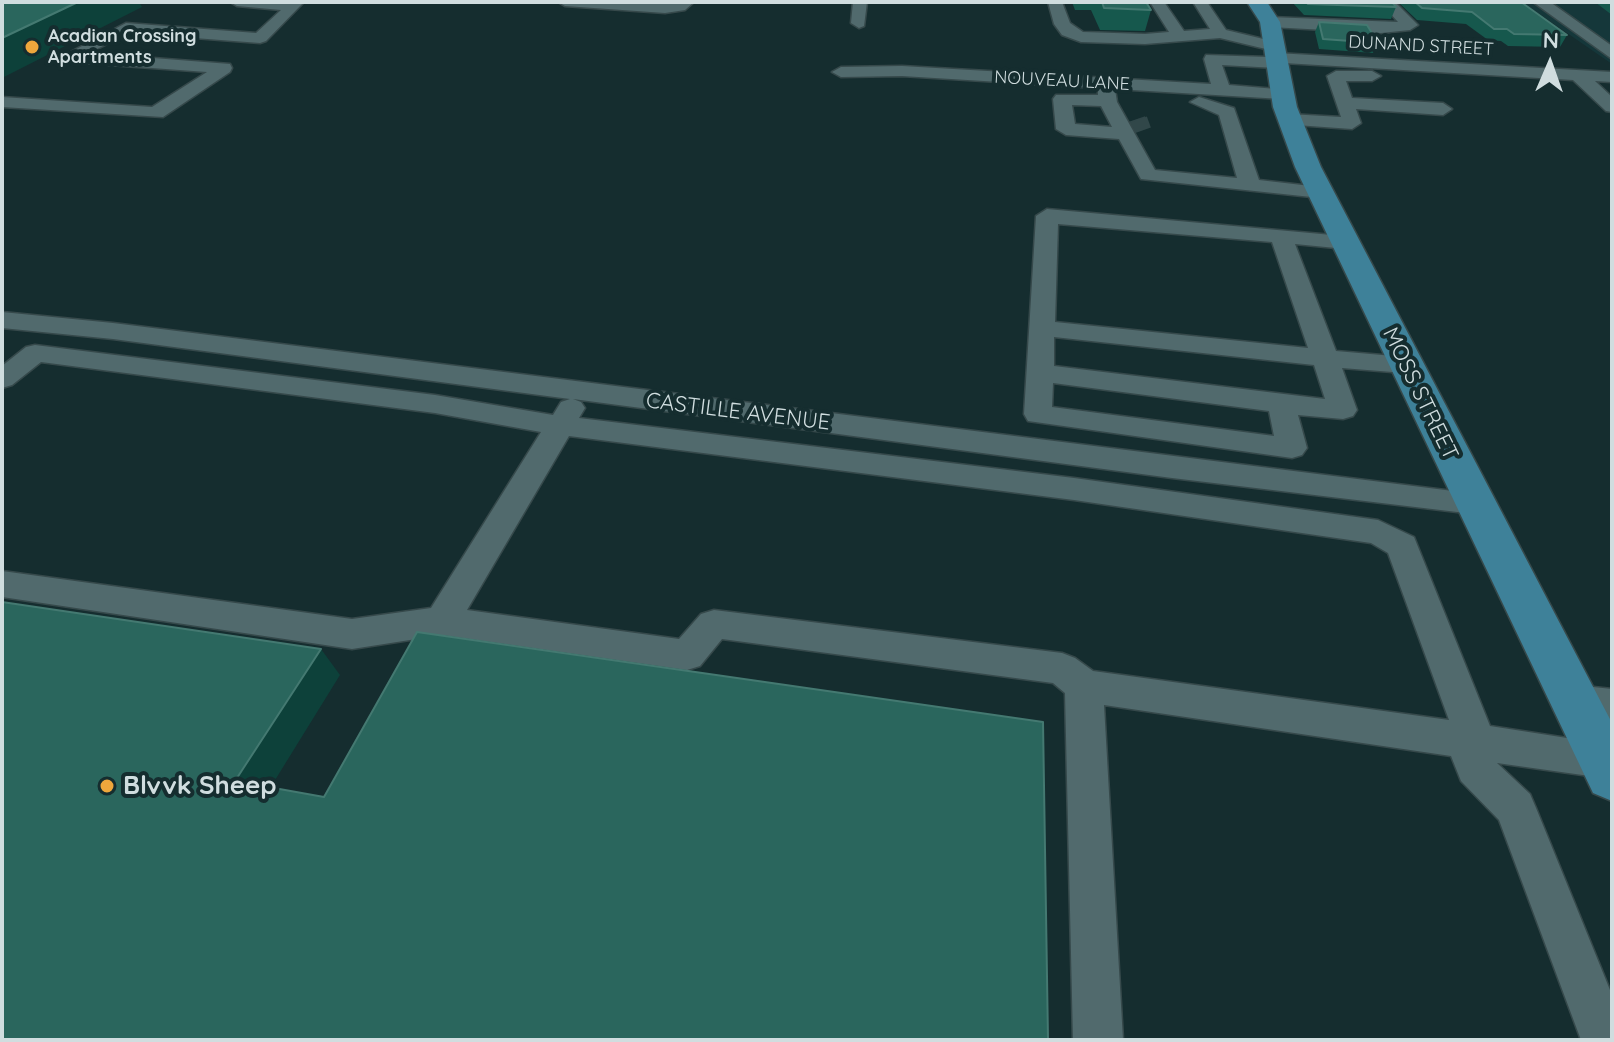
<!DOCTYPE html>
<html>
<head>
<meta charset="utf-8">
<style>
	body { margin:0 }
	#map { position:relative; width:1614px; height:1042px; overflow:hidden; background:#152d2f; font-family:Quicksand,sans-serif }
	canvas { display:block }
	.frame { position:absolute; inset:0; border:4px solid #d0dddf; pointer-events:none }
	.north { position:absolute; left:1510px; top:24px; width:80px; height:80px; -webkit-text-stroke:6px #152d2f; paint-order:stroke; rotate:2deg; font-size:22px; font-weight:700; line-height:32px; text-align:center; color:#d0dddf }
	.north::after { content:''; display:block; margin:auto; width:28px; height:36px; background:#d0dddf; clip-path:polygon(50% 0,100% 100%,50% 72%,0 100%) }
</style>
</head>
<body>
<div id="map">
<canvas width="1614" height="1042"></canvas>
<div class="frame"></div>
<div class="north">N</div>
</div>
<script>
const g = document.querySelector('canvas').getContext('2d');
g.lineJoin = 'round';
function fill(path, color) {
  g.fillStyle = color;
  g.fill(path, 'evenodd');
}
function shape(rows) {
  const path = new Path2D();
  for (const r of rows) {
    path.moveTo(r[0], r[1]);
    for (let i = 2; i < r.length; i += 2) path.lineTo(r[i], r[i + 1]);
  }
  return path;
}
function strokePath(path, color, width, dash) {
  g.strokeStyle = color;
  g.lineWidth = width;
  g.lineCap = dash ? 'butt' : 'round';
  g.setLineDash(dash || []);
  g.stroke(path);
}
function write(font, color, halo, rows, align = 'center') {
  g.font = font + ' Quicksand,sans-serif';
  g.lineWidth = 8;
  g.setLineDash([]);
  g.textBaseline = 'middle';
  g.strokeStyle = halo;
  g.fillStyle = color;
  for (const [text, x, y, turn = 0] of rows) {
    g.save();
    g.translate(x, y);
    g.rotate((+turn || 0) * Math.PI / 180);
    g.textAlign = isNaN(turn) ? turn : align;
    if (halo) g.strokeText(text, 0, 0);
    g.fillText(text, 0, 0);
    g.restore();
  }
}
fill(shape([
	[1522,2,1612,2,1612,64]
]), '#15373a');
strokePath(shape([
	[1137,119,1138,122]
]), '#314749', 17, [17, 8]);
strokePath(shape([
	[1137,120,1141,131]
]), '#314749', 21, [21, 11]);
const minor = shape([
	[230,2,304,2,266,41,260,43,129,33,89,53,230,64,232,68,230,72,163,117,2,107,2,97,152,107,207,72,69,62,61,57,126,23,256,33,281,10,237,6,230,2],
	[558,2,665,3,694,2,685,10,665,13,565,6,558,2],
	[853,2,867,2,864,26,859,28,851,23,853,2],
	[1048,2,1062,2,1070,23,1083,32,1145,34,1169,32,1150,2,1164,2,1184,31,1210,29,1193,2,1207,2,1226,30,1280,43,1282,46,1274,51,1220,38,1145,44,1081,42,1062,35,1054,24,1048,2],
	[1380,2,1395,2,1418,25,1410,30,1381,33,1270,27,1262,22,1270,17,1398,22,1380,2],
	[1533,2,1550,2,1612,46,1612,59,1533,2],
	[1276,53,1612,72,1612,82,1595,81,1612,97,1612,112,1606,111,1573,80,1284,63,1276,68,1222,65,1229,85,1288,90,1291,94,1282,99,1115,89,1117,102,1155,170,1237,178,1219,115,1190,102,1199,97,1234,108,1259,180,1328,188,1332,192,1328,196,1321,198,1141,179,1119,139,1066,135,1056,129,1053,99,1056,95,1098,95,1098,88,902,76,841,77,832,72,841,67,902,66,1211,84,1204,59,1206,55,1268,57,1276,53],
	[1072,105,1101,106,1112,127,1075,124,1072,105],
	[1336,71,1372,71,1381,76,1372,81,1346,81,1352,98,1443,103,1452,109,1443,115,1356,109,1361,123,1352,129,1282,124,1280,120,1289,114,1341,117,1327,76,1336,71],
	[1047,209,1354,237,1357,242,1354,247,1346,249,1295,244,1336,351,1405,357,1414,359,1418,365,1414,371,1405,373,1342,368,1357,410,1353,416,1343,419,1298,415,1307,448,1302,455,1292,458,1028,421,1024,414,1036,216,1047,209],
	[1058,224,1272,242,1308,348,1055,322,1058,224],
	[1054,337,1314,365,1325,399,1054,366,1054,337],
	[1053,383,1269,411,1274,436,1052,407,1053,383],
	[2,312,113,323,1485,495,1490,503,1485,511,1474,514,1172,478,573,399,581,402,585,408,579,418,1074,478,1378,520,1414,537,1490,726,1612,745,1612,775,1604,778,1497,763,1530,794,1536,808,1612,995,1612,1040,1581,1040,1499,820,1461,781,1451,756,1104,705,1123,1040,1073,1040,1065,693,1053,683,722,639,700,666,687,670,442,635,352,649,2,597,2,571,352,619,431,608,541,432,435,413,41,362,12,385,2,388,2,366,26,347,35,345,435,395,553,415,561,402,570,399,113,339,2,328,2,312],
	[569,436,1074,500,1371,543,1388,553,1449,720,1093,671,1075,658,1062,653,714,610,701,614,679,639,467,610,569,436],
	[1575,685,1612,689,1612,723,1562,713,1556,701,1562,689,1575,685]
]);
const major = shape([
	[1247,2,1267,2,1280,22,1297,107,1321,167,1612,723,1612,801,1593,793,1295,167,1273,107,1260,22,1247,2]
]);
strokePath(minor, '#36494b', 3);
strokePath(major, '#36494b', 3);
fill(minor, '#516a6d');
fill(major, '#3e8199');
fill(shape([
	[1072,2,1146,2,1151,10,1145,31,1100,30,1091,10,1075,10],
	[1292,2,1392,2,1396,7,1391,19,1304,15],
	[1398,2,1521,2,1567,35,1560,47,1508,46,1501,41,1488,40,1466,24,1417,20],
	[1595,2,1612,2,1612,15],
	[1319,22,1378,43,1373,53,1319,49,1315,32]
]), '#16584d');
fill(shape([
	[78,2,139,2,142,7,2,78,2,38],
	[321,649,340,675,259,806,235,781]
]), '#0d413a');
const building = shape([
	[2,2,78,2,2,38,2,2],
	[1102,2,1146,2,1151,10,1104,8,1102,2],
	[1306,2,1392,2,1396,7,1308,4,1306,2],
	[1415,2,1521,2,1567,35,1514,34,1507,29,1494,29,1472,12,1422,8,1415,2],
	[1319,22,1367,25,1378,43,1323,39,1319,22],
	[2,602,321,649,235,781,324,797,417,632,1043,722,1048,1040,2,1040,2,602]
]);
fill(building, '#2a665d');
strokePath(building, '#447971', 2);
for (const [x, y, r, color] of [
	[32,47,8,"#eea73c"],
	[107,786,8,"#eea73c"]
]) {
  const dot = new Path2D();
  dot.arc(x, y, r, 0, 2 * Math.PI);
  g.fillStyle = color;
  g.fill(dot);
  strokePath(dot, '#152d2f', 3);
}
write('bold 18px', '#d0dddf', '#152d2f', [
	["Acadian Crossing",48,37],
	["Apartments",48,58]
], 'left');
write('18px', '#d0dddf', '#152d2f', [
	["DUNAND STREET",1421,46,3],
	["NOUVEAU LANE",1062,81,3]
]);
write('22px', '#d0dddf', '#152d2f', [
	["MOSS STREET",1420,394,64],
	["CASTILLE AVENUE",738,412,7]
]);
write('bold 26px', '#d0dddf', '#152d2f', [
	["Blvvk Sheep",123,786]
], 'left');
</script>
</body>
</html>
